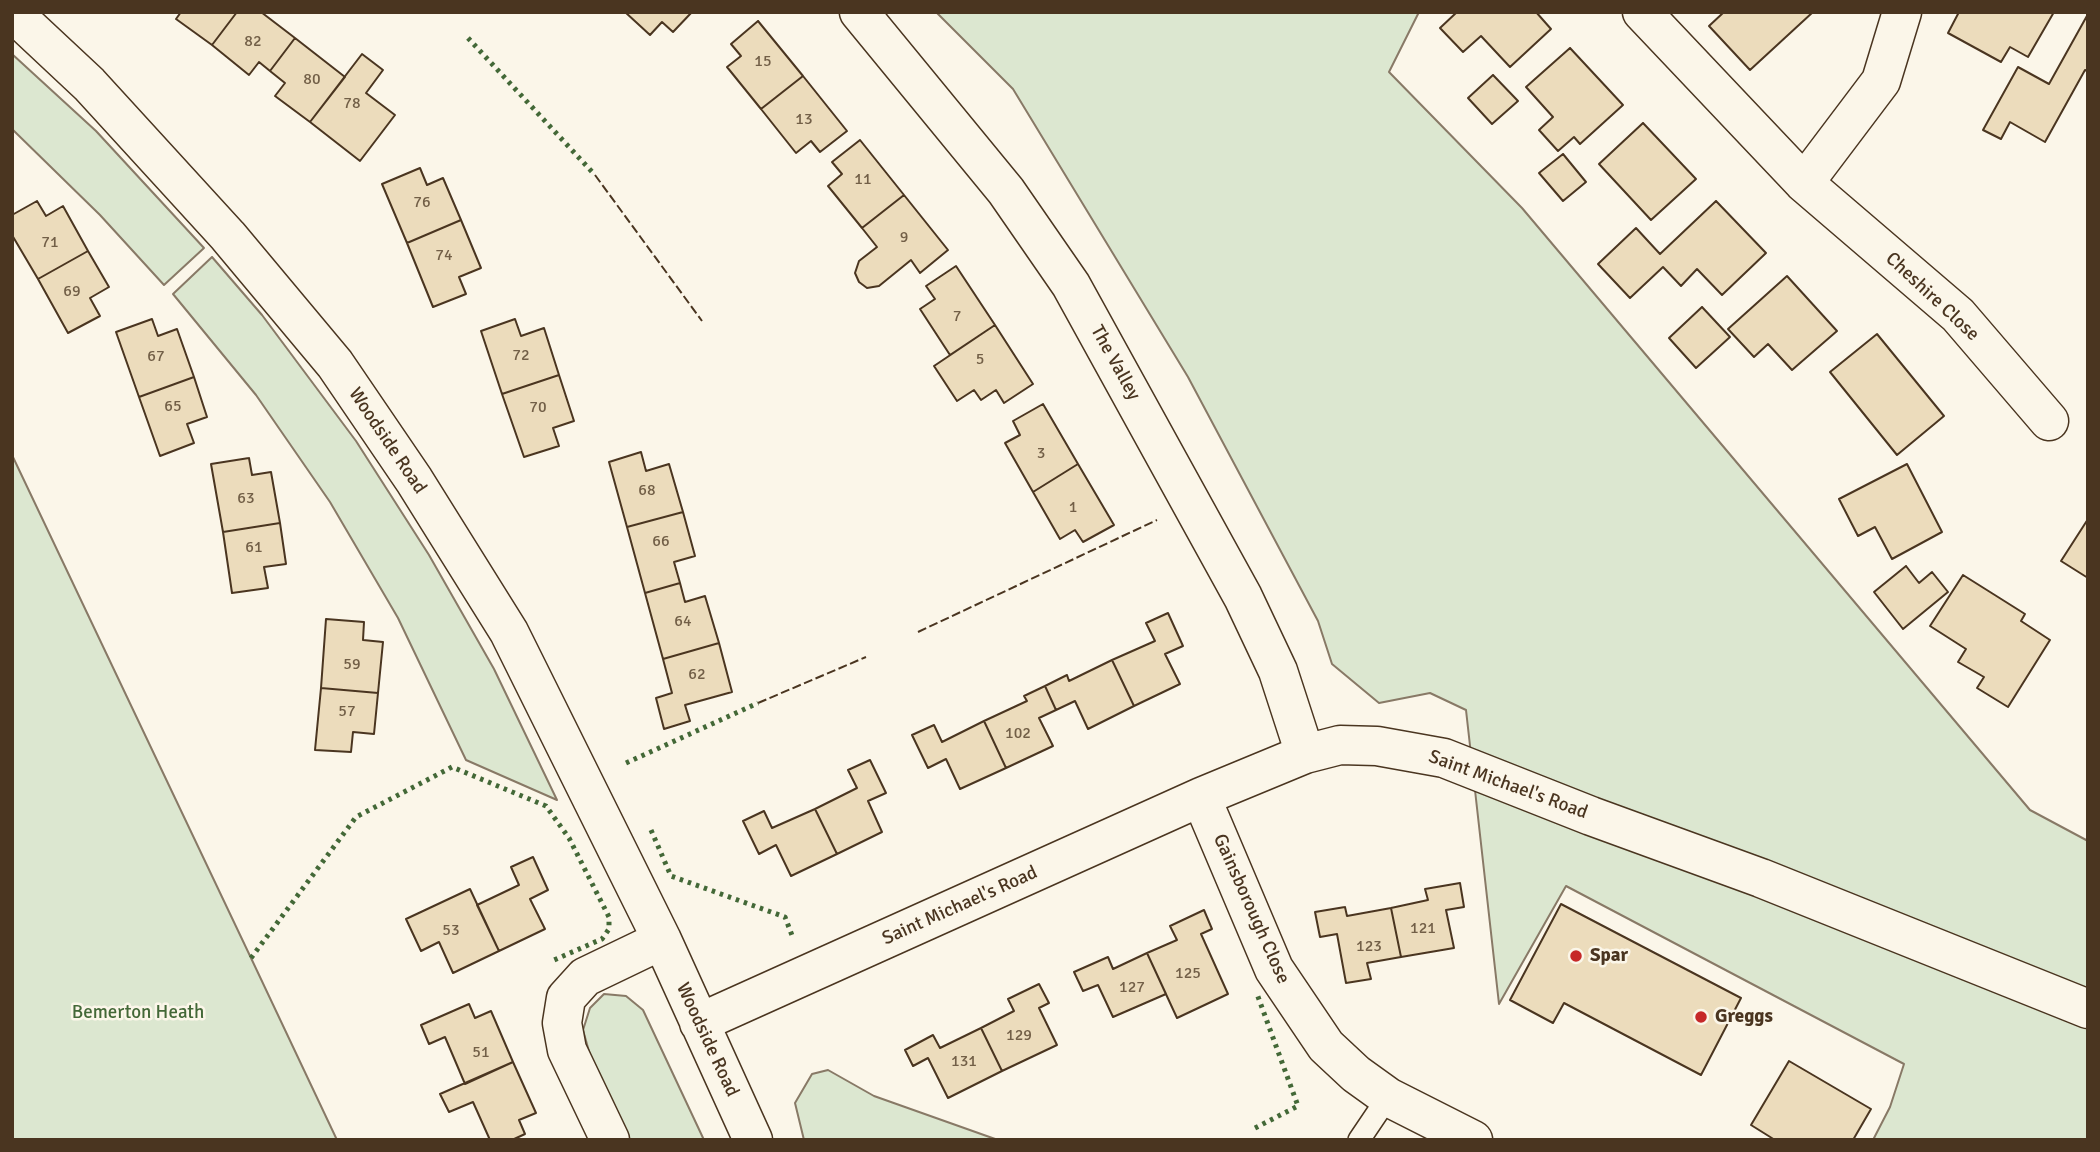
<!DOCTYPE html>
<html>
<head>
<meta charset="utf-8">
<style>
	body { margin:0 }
	#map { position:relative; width:2100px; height:1152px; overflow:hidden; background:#fbf6e9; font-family:Signika,sans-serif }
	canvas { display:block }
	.frame { position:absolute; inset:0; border:14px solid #4a3520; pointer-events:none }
</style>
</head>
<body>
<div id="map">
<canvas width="2100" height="1152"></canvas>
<div class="frame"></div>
</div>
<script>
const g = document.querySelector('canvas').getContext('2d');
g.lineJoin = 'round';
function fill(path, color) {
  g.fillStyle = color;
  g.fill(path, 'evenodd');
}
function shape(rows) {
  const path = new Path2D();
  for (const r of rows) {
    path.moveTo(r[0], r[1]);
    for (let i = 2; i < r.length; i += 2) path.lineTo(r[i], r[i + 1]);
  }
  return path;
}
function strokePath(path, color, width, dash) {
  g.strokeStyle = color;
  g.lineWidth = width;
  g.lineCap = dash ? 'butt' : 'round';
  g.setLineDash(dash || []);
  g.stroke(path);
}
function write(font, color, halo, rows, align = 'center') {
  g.font = font + ' Signika,sans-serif';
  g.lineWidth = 5;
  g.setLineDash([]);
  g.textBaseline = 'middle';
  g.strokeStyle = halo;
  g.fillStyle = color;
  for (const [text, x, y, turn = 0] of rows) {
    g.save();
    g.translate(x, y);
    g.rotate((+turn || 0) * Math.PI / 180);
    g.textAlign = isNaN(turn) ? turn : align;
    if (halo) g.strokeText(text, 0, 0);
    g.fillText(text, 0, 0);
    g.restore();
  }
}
const green = shape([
	[936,12,1419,12,1389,72,1522,208,2030,810,2088,841,2088,1140,1873,1140,1890,1107,1904,1064,1566,886,1499,1004,1466,710,1430,693,1379,703,1332,664,1318,621,1188,377,1013,89,936,12],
	[12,54,96,131,204,248,164,285,100,215,12,129,12,54],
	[212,257,262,315,356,441,429,555,494,669,557,800,466,760,398,618,330,502,256,395,173,294,212,257],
	[12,455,251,958,337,1140,12,1140,12,455],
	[604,994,626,996,643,1010,704,1140,630,1140,590,1055,583,1030,590,1008,604,994],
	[828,1070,874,1096,998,1140,804,1140,795,1103,812,1074,828,1070]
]);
fill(green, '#dce7d0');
strokePath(green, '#887966', 2);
const building = shape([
	[181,12,237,12,212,45,176,19,181,12],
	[237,12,261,12,295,38,270,71,259,62,249,75,212,45,237,12],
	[625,12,692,12,673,32,662,22,650,35,625,12],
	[1457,12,1536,12,1551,29,1510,67,1481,36,1463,52,1440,28,1457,12],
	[1724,12,1813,12,1750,70,1709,26,1724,12],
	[1959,12,2054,12,2028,57,2010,47,2001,62,1948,33,1959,12],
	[2088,14,2088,71,2085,70,2045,142,2010,122,2001,139,1983,130,2018,67,2049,84,2088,14],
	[758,21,803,76,761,109,727,67,741,56,731,44,758,21],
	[295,38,345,77,310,122,275,96,285,83,270,71,295,38],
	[1570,48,1623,105,1580,144,1574,137,1558,151,1539,130,1553,117,1526,87,1570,48],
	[362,54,383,70,366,93,395,115,360,161,310,122,362,54],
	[1493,75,1518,101,1492,124,1468,98,1493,75],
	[803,76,847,131,820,152,811,141,796,153,761,109,803,76],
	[1643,123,1696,179,1651,220,1599,164,1643,123],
	[860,140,904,195,862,228,828,186,842,174,832,162,860,140],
	[1563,154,1586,182,1563,201,1539,173,1563,154],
	[420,168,427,185,443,178,461,220,407,243,382,184,420,168],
	[904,195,948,250,920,273,911,260,879,286,867,288,859,282,855,273,859,261,877,247,862,228,904,195],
	[37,201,46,216,63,206,88,251,38,279,12,235,12,215,37,201],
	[1716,201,1766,253,1722,295,1697,269,1681,286,1663,267,1630,298,1598,264,1636,228,1660,254,1716,201],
	[461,220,481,268,459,277,466,294,433,307,407,243,461,220],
	[88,251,109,287,90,298,100,316,68,333,38,279,88,251],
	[956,266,995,325,950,355,920,309,935,299,926,286,956,266],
	[1787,276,1837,331,1792,370,1768,344,1754,357,1728,329,1787,276],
	[1702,307,1730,337,1696,368,1669,338,1702,307],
	[152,319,158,336,177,329,194,377,139,397,116,332,152,319],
	[515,319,521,336,544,328,559,375,502,394,481,331,515,319],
	[995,325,1033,384,1004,403,996,390,981,400,974,390,957,401,934,366,995,325],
	[1877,334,1944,416,1897,455,1830,372,1877,334],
	[559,375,574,421,553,428,559,446,524,457,502,394,559,375],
	[194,377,207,417,187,424,194,443,160,456,139,397,194,377],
	[1043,404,1078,464,1033,492,1005,443,1020,435,1013,421,1043,404],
	[641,452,646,471,669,464,683,512,627,527,609,462,641,452],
	[249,458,252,475,271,472,280,523,223,532,211,464,249,458],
	[1078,464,1114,525,1083,542,1075,530,1060,539,1033,492,1078,464],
	[1907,464,1942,532,1892,559,1875,527,1858,536,1839,499,1907,464],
	[683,512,695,556,674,562,680,583,645,593,627,527,683,512],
	[2088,519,2088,578,2061,561,2088,519],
	[280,523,286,564,264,567,268,588,232,593,223,532,280,523],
	[1906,566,1919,583,1932,572,1948,592,1903,629,1874,592,1906,566],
	[1963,575,2025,614,2021,621,2050,640,2008,707,1977,688,1984,677,1958,662,1966,649,1930,626,1963,575],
	[680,583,685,602,705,596,719,643,663,659,645,593,680,583],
	[1168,613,1183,646,1165,654,1180,684,1134,706,1112,660,1155,641,1146,623,1168,613],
	[326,619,364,622,363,640,383,642,378,693,321,688,326,619],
	[719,643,732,692,685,705,690,721,664,729,656,698,672,693,663,659,719,643],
	[1112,660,1134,706,1088,729,1075,701,1056,710,1045,686,1067,675,1069,681,1112,660],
	[1045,686,1056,710,1039,718,1053,746,1006,768,984,721,1027,701,1024,696,1045,686],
	[321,688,378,693,374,734,353,732,351,752,315,750,321,688],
	[984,721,1006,768,960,789,946,759,928,768,912,735,934,725,942,742,984,721],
	[870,760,886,793,868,801,882,832,837,854,815,809,857,788,848,770,870,760],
	[815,809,837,854,791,876,776,845,759,854,743,821,764,811,772,828,815,809],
	[533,857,548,890,530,899,545,929,499,951,477,905,519,885,511,867,533,857],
	[1460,883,1464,907,1446,910,1454,948,1401,957,1391,908,1428,900,1425,889,1460,883],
	[470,889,499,951,453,973,439,942,421,951,406,919,470,889],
	[1561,904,1741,998,1701,1075,1564,1003,1553,1023,1510,1000,1561,904],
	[1345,907,1347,916,1391,908,1401,957,1367,963,1371,979,1346,983,1337,934,1320,937,1315,912,1345,907],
	[1204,910,1212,929,1201,934,1228,994,1177,1018,1147,953,1177,940,1170,926,1204,910],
	[1147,953,1166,994,1113,1017,1098,985,1083,991,1074,972,1108,957,1113,969,1147,953],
	[1039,984,1049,1003,1039,1008,1057,1045,1002,1071,981,1028,1014,1011,1008,999,1039,984],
	[469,1004,475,1018,491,1011,513,1062,465,1084,445,1037,429,1044,421,1025,469,1004],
	[981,1028,1002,1071,948,1098,928,1058,913,1066,905,1050,933,1035,940,1048,981,1028],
	[1789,1061,1871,1109,1853,1140,1775,1140,1751,1125,1789,1061],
	[513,1062,536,1113,519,1120,525,1134,512,1140,490,1140,473,1102,449,1112,440,1094,513,1062]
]);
fill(building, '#ecdcbc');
strokePath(building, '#4a3520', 2);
const lane = shape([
	[1359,1140,1388,1097]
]);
const street = shape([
	[12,12,89,84,228,236,335,364,414,480,509,632,662,940,753,1140],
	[859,12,1006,191,1071,285,1243,597,1278,671,1305,754],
	[1642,12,1804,183,1958,315,2049,421],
	[1804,183,1881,81,1902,12],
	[1201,797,1274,969,1326,1046,1356,1074,1388,1097,1473,1140],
	[699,1023,1201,797,1305,754,1340,745,1377,746,1444,758,1591,816,1761,878,2088,1009],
	[610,1140,567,1050,562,1023,566,998,585,977,662,940]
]);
strokePath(lane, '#4a3520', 24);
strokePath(street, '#4a3520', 41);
strokePath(lane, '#fbf6e9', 21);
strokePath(street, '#fbf6e9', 38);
strokePath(shape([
	[468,38,595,175],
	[626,763,758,703],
	[651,830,671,876,785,917,793,938],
	[251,958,356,817,452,767,546,806,569,838,609,917,609,929,602,939,554,960],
	[1255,1128,1298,1106,1257,994]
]), '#436837', 5, [3.5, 5]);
strokePath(shape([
	[595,175,702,321],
	[918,632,1157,520],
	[758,703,866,657]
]), '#4a3520', 2, [9, 3.5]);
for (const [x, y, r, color] of [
	[1576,956,7,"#c62828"],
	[1701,1017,7,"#c62828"]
]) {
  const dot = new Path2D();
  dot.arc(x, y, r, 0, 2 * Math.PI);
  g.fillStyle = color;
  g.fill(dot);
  strokePath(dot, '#fbf6e9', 2.5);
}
write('16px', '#725f47', null, [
	["82",253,42],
	["15",763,62],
	["80",312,80],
	["78",352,104],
	["13",804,120],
	["11",863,180],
	["76",422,203],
	["9",904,238],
	["71",50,243],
	["74",444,256],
	["69",72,292],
	["7",957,317],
	["72",521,356],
	["67",156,357],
	["5",980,360],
	["65",173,407],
	["70",538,408],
	["3",1041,454],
	["68",647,491],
	["63",246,499],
	["1",1073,508],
	["66",661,542],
	["61",254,548],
	["64",683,622],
	["59",352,665],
	["62",697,675],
	["57",347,712],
	["102",1018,734],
	["121",1423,929],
	["53",451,931],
	["123",1369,947],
	["125",1188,974],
	["127",1132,988],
	["129",1019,1036],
	["51",481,1053],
	["131",964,1062]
]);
write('19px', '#4a3520', '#fbf6e9', [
	["Cheshire Close",1932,297,43],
	["The Valley",1115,363,61],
	["Woodside Road",387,441,56],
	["Saint Michael's Road",1508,785,20],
	["Saint Michael's Road",960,906,-24],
	["Gainsborough Close",1251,909,66],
	["Woodside Road",707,1040,65]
]);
write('bold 19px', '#4a3520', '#fbf6e9', [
	["Spar",1590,956],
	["Greggs",1715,1017]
], 'left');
write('19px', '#436837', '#fbf6e9', [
	["Bemerton Heath",138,1013]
]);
</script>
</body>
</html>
